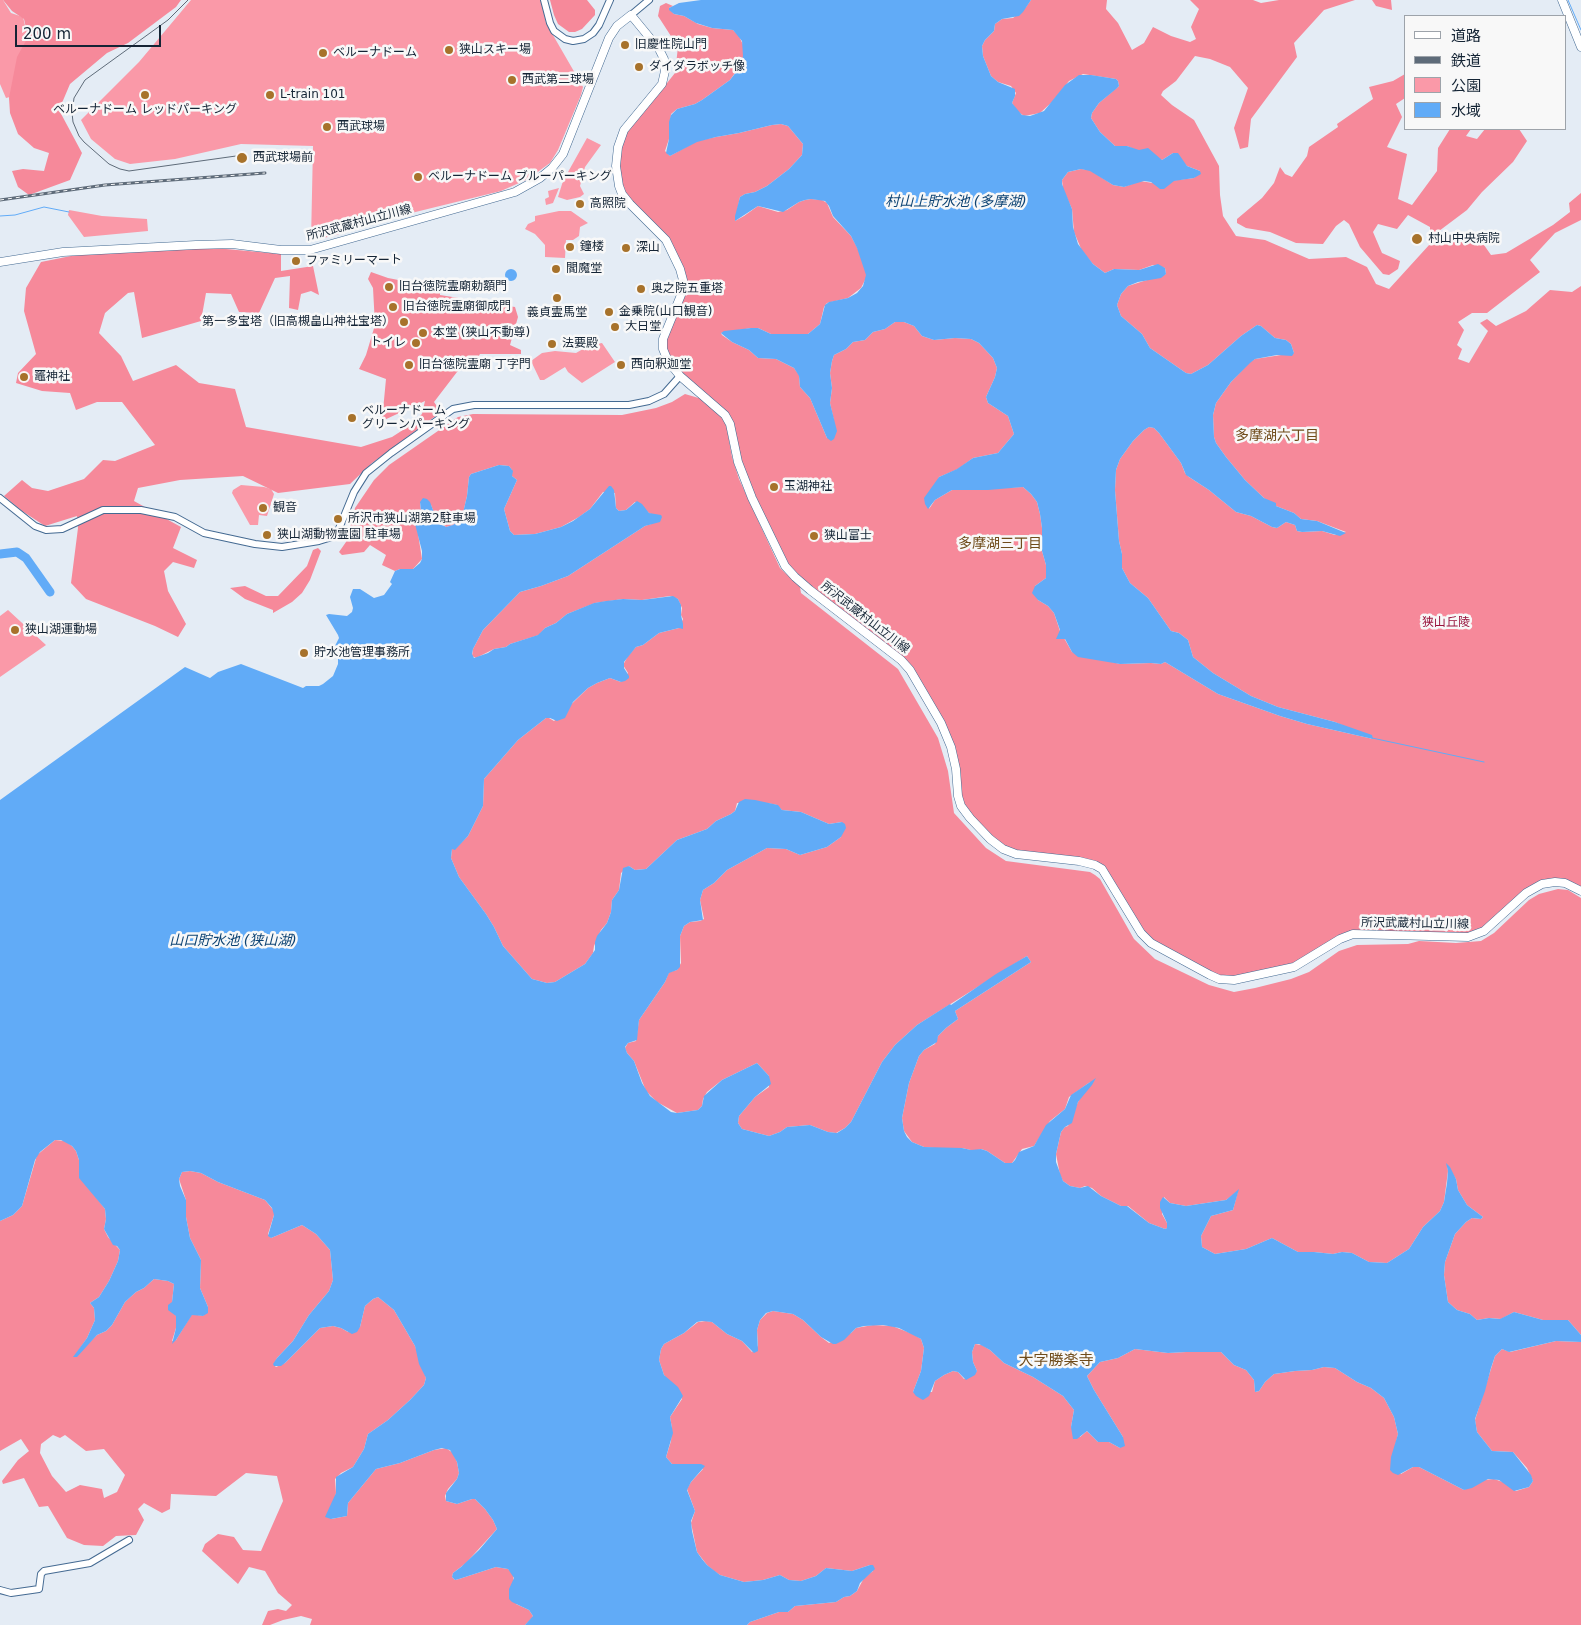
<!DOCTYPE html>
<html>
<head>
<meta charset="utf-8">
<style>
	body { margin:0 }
	#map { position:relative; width:1581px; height:1625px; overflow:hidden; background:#e4ecf5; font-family:"DejaVu Sans","Noto Sans JP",sans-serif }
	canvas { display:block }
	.legend { position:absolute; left:1404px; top:15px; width:162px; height:115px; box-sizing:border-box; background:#f8f8f8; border:1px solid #9da3aa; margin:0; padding:6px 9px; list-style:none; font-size:15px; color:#142435 }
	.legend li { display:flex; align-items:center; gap:10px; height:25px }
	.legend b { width:25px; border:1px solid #9da3aa }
	.scale { position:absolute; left:15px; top:25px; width:146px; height:22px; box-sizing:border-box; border:2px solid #142435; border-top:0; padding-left:6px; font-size:15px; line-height:18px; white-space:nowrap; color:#142435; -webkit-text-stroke:4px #f8f8f8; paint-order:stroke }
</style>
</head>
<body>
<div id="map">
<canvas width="1581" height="1625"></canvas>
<ul class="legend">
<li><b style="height:6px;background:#fff"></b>道路</li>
<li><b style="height:6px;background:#5e6b79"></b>鉄道</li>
<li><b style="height:14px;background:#fa99a8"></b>公園</li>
<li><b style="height:14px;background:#61abf7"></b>水域</li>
</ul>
<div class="scale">200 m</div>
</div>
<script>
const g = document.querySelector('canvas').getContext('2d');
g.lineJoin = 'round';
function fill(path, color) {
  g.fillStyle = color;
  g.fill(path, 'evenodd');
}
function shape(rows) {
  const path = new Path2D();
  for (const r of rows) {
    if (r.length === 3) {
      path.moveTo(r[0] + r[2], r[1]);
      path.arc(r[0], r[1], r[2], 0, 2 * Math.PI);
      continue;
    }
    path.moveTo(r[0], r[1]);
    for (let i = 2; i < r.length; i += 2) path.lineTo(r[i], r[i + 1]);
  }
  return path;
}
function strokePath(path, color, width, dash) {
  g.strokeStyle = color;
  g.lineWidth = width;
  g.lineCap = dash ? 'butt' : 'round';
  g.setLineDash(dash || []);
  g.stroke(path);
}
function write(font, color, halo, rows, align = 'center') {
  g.font = font + ' "DejaVu Sans","Noto Sans JP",sans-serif';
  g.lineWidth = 5;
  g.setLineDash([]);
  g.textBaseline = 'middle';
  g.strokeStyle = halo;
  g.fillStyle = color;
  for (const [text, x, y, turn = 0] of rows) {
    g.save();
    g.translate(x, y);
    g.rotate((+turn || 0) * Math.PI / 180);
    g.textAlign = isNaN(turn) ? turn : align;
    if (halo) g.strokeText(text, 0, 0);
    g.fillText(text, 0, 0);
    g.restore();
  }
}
fill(shape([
	[0,0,3,0,11,13,23,17,28,38,10,97,6,98,0,84],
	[191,0,541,0,546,23,583,87,581,95,558,150,550,163,528,179,501,191,391,218,336,235,311,241,313,146,241,144,175,159,130,164,115,159,91,139,81,120,139,62],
	[587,138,601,145,585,167,580,186,584,194,580,197,567,200,558,197,563,181],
	[559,188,553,203,546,205,545,199,549,197,548,191],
	[69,210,102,216,147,219,148,231,84,237,68,215],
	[559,211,571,211,588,223,580,227,579,236,573,240,566,240,565,258,545,257,545,245,535,234,525,229,528,224,535,221,535,216],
	[602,343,615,362,582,383,568,372,565,367,544,380,540,380,531,361,542,353,555,351,576,353,590,345],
	[241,485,264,487,271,489,274,494,267,516,259,515,258,525,250,525,232,493,233,490],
	[8,610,46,645,0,677,0,616]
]), '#fa99a8');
fill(shape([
	[3,0,181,0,176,7,128,43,107,53,70,84,59,110,82,153,70,180,29,195,18,187,12,171,23,169,44,171,49,153,34,148,18,134,10,113,9,98,17,57,28,37,24,19,12,11],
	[550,0,587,0,595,10,595,15,582,29,575,32,569,32,558,24,554,15],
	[1031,0,1107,0,1106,9,1118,23,1132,50,1144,43,1153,27,1171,36,1190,42,1196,39,1191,27,1199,9,1190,0,1253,0,1261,3,1279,0,1355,0,1324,10,1294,43,1297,57,1251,119,1248,147,1240,149,1234,128,1248,88,1230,67,1210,59,1195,56,1176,81,1163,91,1161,95,1172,105,1194,120,1219,166,1220,195,1223,216,1236,236,1265,240,1309,259,1346,257,1367,267,1376,284,1389,289,1430,244,1430,227,1408,215,1397,229,1378,224,1373,232,1382,253,1400,261,1398,269,1389,275,1383,274,1360,247,1349,224,1344,220,1336,226,1323,244,1296,243,1270,232,1246,228,1237,223,1237,219,1262,198,1274,183,1280,167,1285,174,1292,177,1307,156,1309,147,1338,127,1337,124,1373,99,1369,87,1393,81,1405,74,1405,98,1396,104,1402,117,1387,147,1407,154,1398,199,1412,205,1437,171,1438,148,1450,129,1471,129,1466,136,1477,139,1485,129,1519,129,1527,141,1513,162,1482,192,1467,210,1439,231,1445,240,1477,235,1491,255,1506,253,1553,225,1570,212,1569,203,1581,193,1581,220,1555,233,1530,260,1540,272,1487,313,1472,313,1458,322,1464,330,1457,345,1462,349,1458,359,1469,363,1488,331,1480,323,1487,319,1496,326,1526,311,1550,290,1572,292,1581,286,1581,891,1575,887,1542,884,1477,935,1353,934,1289,968,1219,979,1156,946,1095,865,1007,851,961,806,951,747,907,667,795,577,752,498,730,424,691,386,663,349,683,287,674,255,619,186,620,139,662,84,667,83,675,73,678,47,658,16,660,6,666,3,673,6,669,8,674,14,684,16,698,24,712,28,733,30,739,36,744,47,744,56,740,66,730,80,702,100,695,104,677,109,671,114,669,139,665,151,670,156,697,141,716,137,739,133,772,125,781,124,788,126,803,144,802,155,789,169,767,186,755,192,745,194,740,197,735,221,744,216,758,206,778,212,787,210,799,202,805,200,811,199,822,200,827,203,833,217,851,236,861,255,866,271,866,278,861,288,848,298,827,303,824,307,820,324,808,334,771,334,758,328,751,328,721,333,722,335,732,342,749,350,758,358,776,359,794,368,799,375,800,387,810,398,827,438,834,421,830,403,832,388,830,373,832,361,834,355,846,349,853,342,865,340,873,332,885,329,895,322,904,322,914,326,922,336,934,340,955,338,971,339,979,343,993,358,997,368,995,377,986,397,988,403,1008,416,1014,434,998,453,973,458,958,469,939,477,929,509,935,500,952,490,1023,487,1031,494,1037,502,1040,514,1042,528,1042,551,1046,565,1046,578,1035,586,1038,600,1048,606,1054,613,1060,631,1072,652,1120,664,1151,663,1161,664,1165,662,1218,694,1280,716,1307,724,1373,739,1335,722,1278,707,1251,696,1213,673,1193,657,1188,640,1179,633,1171,631,1148,598,1130,583,1122,568,1122,554,1119,541,1115,490,1116,470,1120,459,1133,441,1144,430,1149,427,1154,428,1159,433,1181,463,1185,473,1189,477,1209,490,1236,512,1251,516,1272,527,1277,528,1286,522,1295,525,1297,531,1302,532,1322,531,1335,535,1346,532,1317,521,1301,519,1294,513,1276,506,1264,498,1245,480,1226,457,1216,443,1214,437,1213,415,1216,403,1231,382,1250,362,1255,359,1294,353,1291,344,1286,340,1275,338,1261,326,1257,325,1241,336,1208,365,1191,374,1186,373,1150,348,1142,334,1121,316,1117,305,1121,294,1128,286,1166,274,1165,268,1153,265,1139,270,1114,269,1105,273,1093,264,1082,251,1074,232,1072,209,1063,189,1062,180,1068,172,1081,169,1090,170,1113,185,1124,187,1140,181,1153,183,1194,178,1200,171,1187,166,1173,153,1162,160,1143,150,1136,150,1127,146,1115,146,1100,132,1091,118,1092,113,1099,103,1119,86,1118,81,1116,79,1083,74,1069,81,1052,102,1040,113,1024,116,1017,111,1012,103,1016,93,1011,86,998,82,991,76,983,56,982,46,985,40,994,31,995,24,1002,19,1013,18,1026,7],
	[1372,0,1391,0,1392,10,1376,6],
	[215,248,281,254,281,271,313,266,319,295,311,291,301,294,298,310,289,308,290,276,275,278,259,313,239,312,231,294,206,293,201,321,142,338,134,292,128,293,105,313,99,333,121,356,133,381,176,365,199,383,235,389,246,427,361,447,392,437,406,428,422,414,425,401,382,421,386,379,359,369,366,355,375,325,373,288,368,279,371,272,388,278,440,288,440,295,515,307,518,317,510,345,521,350,521,354,480,354,476,360,457,372,434,402,441,412,372,463,350,484,278,493,243,476,180,480,138,488,134,501,181,527,173,548,197,560,194,568,173,562,164,571,168,591,186,624,178,637,155,626,86,599,71,583,78,528,77,516,45,526,22,511,4,496,22,480,32,488,48,491,84,479,103,460,115,461,155,445,122,402,97,402,76,410,70,393,42,391,16,383,18,373,36,354,24,311,26,288,41,262,81,254],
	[685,394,702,399,722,417,726,423,732,457,739,479,780,568,800,587,801,593,898,669,938,738,948,771,954,813,986,848,1006,861,1090,872,1095,875,1100,879,1134,939,1155,959,1209,985,1234,992,1255,988,1291,979,1309,972,1339,951,1357,945,1408,944,1419,941,1456,943,1481,941,1494,933,1529,900,1539,894,1558,889,1568,890,1581,898,1581,1335,1568,1320,1543,1320,1514,1312,1501,1319,1489,1318,1477,1320,1470,1314,1457,1310,1448,1302,1444,1275,1445,1262,1455,1234,1466,1222,1472,1218,1481,1219,1483,1217,1467,1205,1458,1190,1456,1179,1447,1165,1448,1171,1444,1202,1440,1211,1423,1227,1409,1249,1387,1263,1369,1262,1352,1253,1342,1252,1333,1254,1314,1252,1298,1252,1272,1238,1246,1249,1215,1254,1202,1247,1201,1236,1211,1216,1233,1210,1238,1191,1226,1200,1186,1206,1170,1203,1164,1197,1162,1214,1167,1223,1167,1228,1165,1229,1149,1223,1128,1206,1121,1206,1101,1196,1092,1188,1085,1186,1080,1188,1070,1186,1063,1181,1060,1175,1056,1154,1061,1132,1065,1127,1068,1126,1078,1102,1090,1082,1069,1097,1065,1109,1050,1121,1034,1146,1022,1149,1012,1163,1005,1163,987,1151,981,1149,975,1151,962,1148,934,1148,924,1147,912,1142,904,1131,902,1118,909,1083,919,1056,924,1050,935,1044,938,1036,946,1028,958,1019,955,1011,1031,962,1027,956,917,1025,895,1045,882,1062,851,1122,845,1128,836,1133,828,1132,810,1125,787,1127,780,1132,769,1136,742,1129,738,1123,739,1116,755,1097,769,1087,769,1076,757,1063,722,1080,707,1092,703,1099,702,1106,698,1110,677,1113,657,1102,646,1091,634,1061,627,1053,625,1048,628,1043,636,1041,639,1020,665,982,669,972,677,970,681,963,680,936,684,926,690,922,700,921,704,919,700,900,703,890,714,883,727,870,767,848,786,849,800,855,827,847,841,837,842,822,829,824,801,812,782,810,777,805,767,803,737,803,735,811,731,814,716,821,707,829,677,840,646,869,635,870,629,866,621,873,619,890,612,900,611,912,607,923,601,930,594,946,593,953,585,964,555,982,547,983,532,979,503,946,494,927,486,914,459,877,451,858,452,849,455,849,468,836,483,806,484,779,518,740,546,718,549,718,554,721,588,688,597,683,610,678,621,682,628,673,623,665,628,656,636,647,643,645,659,633,679,628,683,619,681,615,682,608,678,599,670,596,642,600,623,599,595,603,567,614,556,623,545,628,539,635,510,644,506,647,494,649,476,658,472,656,473,649,483,630,520,592,541,586,568,576,645,526,651,524,653,515,649,513,635,502,626,510,619,511,616,508,615,493,603,492,590,509,579,517,561,527,535,534,514,535,510,531,504,509,517,480,512,476,512,470,509,466,499,465,471,474,469,477,467,496,463,513,459,521,453,525,446,527,443,525,436,518,431,505,420,503,421,511,416,521,422,559,413,569,400,569,395,571,382,565,386,555,370,545,364,552,342,555,339,552,346,542,355,508,374,480,389,465,458,417,473,414,622,415,656,408,672,402],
	[318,548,321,551,310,580,302,593,292,602,273,613,273,610,245,599,230,588,245,586,266,596,278,596,307,566,313,550],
	[55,1140,65,1141,72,1146,76,1151,79,1160,79,1169,92,1192,105,1209,106,1219,104,1229,108,1237,120,1250,118,1261,109,1281,99,1297,90,1303,94,1308,95,1320,87,1338,74,1357,97,1335,106,1331,112,1325,125,1302,136,1292,144,1288,154,1279,168,1281,174,1284,172,1302,176,1316,176,1328,172,1341,176,1340,192,1314,203,1316,208,1307,200,1288,201,1260,190,1238,186,1217,186,1200,179,1179,182,1172,190,1171,201,1173,218,1182,265,1200,274,1211,274,1215,268,1234,271,1238,302,1225,316,1234,330,1250,333,1280,329,1291,309,1315,293,1341,277,1358,274,1365,276,1367,285,1363,320,1328,333,1326,341,1328,348,1332,360,1327,365,1306,373,1299,378,1297,394,1310,415,1346,426,1378,424,1385,410,1400,388,1420,368,1434,364,1449,353,1467,341,1473,335,1479,336,1493,331,1519,347,1516,348,1503,376,1469,400,1463,434,1450,446,1448,453,1453,457,1462,459,1473,457,1479,448,1489,445,1496,446,1501,457,1504,472,1499,475,1499,485,1509,493,1520,497,1529,466,1563,453,1573,452,1577,455,1580,459,1579,496,1567,508,1569,513,1574,516,1604,529,1610,533,1616,532,1618,525,1625,310,1625,312,1619,301,1616,283,1620,270,1625,262,1625,268,1611,278,1609,286,1611,292,1605,278,1593,265,1571,249,1567,238,1584,202,1551,205,1544,218,1534,234,1537,243,1550,261,1551,283,1501,277,1476,246,1473,216,1496,171,1494,170,1509,162,1513,144,1503,138,1509,144,1520,136,1535,116,1536,103,1546,84,1545,67,1538,48,1506,39,1507,24,1478,3,1484,2,1481,18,1460,29,1451,21,1439,0,1451,0,1221,13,1215,22,1206,37,1155],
	[53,1435,60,1438,65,1435,86,1451,104,1449,125,1475,117,1492,104,1498,102,1489,80,1485,66,1492,52,1476,40,1453,41,1444],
	[773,1311,793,1314,803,1320,821,1337,829,1343,851,1333,856,1328,873,1325,892,1326,913,1334,921,1339,924,1348,921,1371,913,1392,932,1392,935,1381,944,1375,953,1371,958,1372,964,1379,977,1371,973,1362,972,1352,975,1344,982,1345,990,1350,1004,1363,1033,1377,1063,1396,1074,1410,1071,1427,1080,1437,1087,1431,1098,1442,1109,1442,1120,1448,1123,1437,1094,1390,1087,1376,1100,1362,1118,1358,1135,1349,1168,1353,1186,1352,1221,1352,1234,1365,1246,1370,1254,1380,1255,1392,1259,1391,1265,1382,1274,1374,1295,1371,1312,1370,1324,1367,1335,1368,1357,1382,1371,1388,1384,1398,1394,1417,1398,1434,1391,1463,1401,1474,1413,1467,1419,1467,1464,1490,1483,1480,1494,1479,1503,1482,1516,1491,1529,1487,1533,1481,1527,1468,1513,1452,1492,1451,1477,1432,1475,1420,1495,1356,1502,1349,1510,1352,1556,1341,1581,1342,1581,1625,747,1625,750,1622,779,1612,788,1612,795,1606,836,1602,844,1597,850,1596,857,1591,864,1578,873,1571,870,1565,852,1571,826,1568,816,1576,801,1581,789,1580,780,1575,763,1580,744,1582,720,1575,714,1571,707,1565,697,1552,691,1523,695,1511,687,1489,691,1482,703,1469,696,1464,672,1464,666,1457,671,1441,672,1428,670,1417,682,1399,664,1375,659,1360,661,1349,664,1344,684,1333,698,1322,706,1321,712,1322,727,1334,742,1341,752,1352,758,1346,757,1330,760,1320,767,1313]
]), '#f6899a');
fill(shape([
	[701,0,1031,0,1023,12,1019,16,1002,19,995,24,994,31,985,40,982,46,983,56,991,76,998,82,1015,89,1015,96,1012,103,1022,115,1030,116,1044,111,1065,85,1079,75,1091,75,1116,79,1118,81,1119,86,1116,89,1099,103,1092,113,1091,118,1100,132,1115,146,1127,146,1139,150,1148,148,1162,160,1173,153,1178,153,1187,166,1200,171,1201,174,1194,178,1174,181,1164,189,1160,189,1151,182,1144,181,1124,187,1113,185,1090,171,1081,169,1068,172,1062,180,1062,184,1072,209,1073,227,1078,244,1093,264,1105,273,1114,269,1139,270,1158,264,1165,268,1166,274,1161,278,1138,282,1128,286,1121,294,1117,305,1121,316,1142,334,1150,348,1186,373,1191,374,1208,365,1241,336,1257,325,1261,326,1275,338,1286,340,1291,344,1294,353,1292,356,1277,355,1255,359,1250,363,1231,382,1216,403,1213,415,1214,437,1216,443,1226,457,1245,480,1264,498,1276,503,1276,506,1294,513,1301,519,1317,521,1346,533,1340,536,1322,531,1302,532,1297,531,1295,525,1286,522,1277,528,1272,527,1251,516,1236,512,1209,490,1186,475,1181,463,1159,433,1154,428,1149,427,1144,430,1133,441,1120,459,1116,470,1115,490,1119,541,1122,554,1122,568,1130,583,1148,598,1171,631,1179,633,1188,640,1193,657,1213,673,1251,696,1278,707,1335,722,1372,735,1373,739,1307,724,1280,716,1218,694,1165,662,1161,664,1151,663,1120,664,1078,657,1072,652,1065,639,1056,639,1060,630,1054,613,1048,606,1038,600,1032,593,1035,586,1046,578,1046,565,1042,551,1042,528,1040,514,1037,502,1031,494,1023,487,988,490,952,490,935,500,928,509,925,504,924,498,939,477,957,469,973,458,998,453,1014,434,1008,416,988,403,986,397,995,377,997,368,993,358,979,343,971,339,955,338,934,340,922,336,914,326,904,322,895,322,885,329,873,332,865,340,853,342,846,349,834,355,832,361,830,373,832,388,830,403,837,431,834,439,831,441,827,438,810,398,800,387,799,376,794,368,776,359,758,358,749,350,732,342,722,334,721,333,724,331,751,328,758,328,771,334,808,334,820,324,825,305,829,302,848,298,857,293,863,286,866,275,857,248,851,236,833,216,829,206,825,201,811,199,805,200,799,202,783,212,758,206,735,221,735,216,740,197,745,194,755,192,767,186,789,169,802,155,803,144,788,126,781,124,772,125,739,133,716,137,697,142,670,156,666,153,669,139,669,122,671,115,677,109,695,104,702,100,730,80,740,67,743,56,742,41,733,30,712,28,696,23,684,16,674,14,669,10,669,8,679,3],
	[511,275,6],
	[499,465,509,466,513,471,512,476,517,480,504,509,510,531,514,535,535,534,561,527,573,521,590,509,609,486,611,486,614,490,616,508,619,511,626,510,637,501,642,504,649,513,661,515,662,517,660,522,645,526,568,576,541,586,520,592,483,630,473,649,472,654,474,658,488,653,494,649,506,647,510,644,538,635,545,628,556,623,567,614,594,603,606,601,623,599,642,600,673,596,678,599,681,605,681,615,683,624,683,629,679,628,659,633,643,645,636,647,624,662,624,668,629,676,629,678,625,681,621,682,610,678,597,683,588,688,573,702,565,718,557,721,550,718,546,718,518,740,484,779,483,806,468,836,455,850,452,849,451,858,459,877,486,914,494,927,503,946,532,979,547,983,555,982,585,964,595,950,595,942,597,936,607,923,611,912,612,900,619,890,623,868,629,866,635,870,646,869,677,840,707,829,716,821,731,814,735,811,739,802,745,799,755,800,778,805,782,810,801,812,829,824,842,822,845,824,846,828,841,837,827,847,800,855,786,849,767,848,727,870,714,883,703,890,700,900,703,920,690,922,684,926,680,936,680,967,677,970,669,973,665,982,639,1020,637,1040,628,1043,625,1047,627,1053,634,1061,642,1083,650,1096,671,1112,677,1113,698,1110,702,1106,704,1096,722,1080,757,1063,769,1076,771,1084,755,1097,739,1116,738,1123,742,1129,769,1136,780,1132,787,1127,810,1125,828,1132,837,1133,845,1128,851,1122,882,1062,895,1045,917,1025,950,1004,951,1005,996,974,1027,956,1031,962,955,1011,958,1019,946,1028,938,1036,937,1042,924,1050,919,1056,909,1083,902,1118,904,1131,907,1137,912,1142,924,1147,962,1148,971,1150,981,1149,987,1151,1005,1163,1012,1163,1015,1160,1019,1152,1034,1146,1046,1125,1065,1109,1071,1095,1096,1078,1092,1085,1078,1102,1072,1123,1065,1127,1061,1132,1056,1154,1056,1162,1063,1181,1070,1186,1080,1188,1088,1186,1101,1196,1121,1206,1127,1206,1149,1223,1165,1229,1167,1228,1167,1223,1160,1208,1160,1202,1163,1197,1170,1203,1186,1206,1226,1200,1239,1189,1233,1210,1211,1216,1201,1236,1202,1247,1215,1254,1246,1249,1272,1238,1298,1252,1314,1252,1333,1254,1342,1252,1352,1253,1369,1262,1387,1263,1409,1249,1423,1227,1440,1211,1444,1202,1447,1183,1448,1171,1446,1163,1450,1167,1456,1179,1458,1190,1467,1205,1483,1217,1481,1219,1472,1218,1466,1222,1455,1234,1445,1262,1444,1275,1448,1302,1457,1310,1470,1314,1477,1320,1489,1318,1500,1319,1514,1312,1543,1320,1568,1320,1581,1335,1581,1342,1556,1341,1509,1352,1502,1349,1495,1356,1491,1368,1485,1391,1475,1419,1477,1432,1492,1451,1513,1452,1531,1475,1533,1481,1529,1487,1514,1491,1499,1480,1488,1479,1472,1488,1464,1490,1419,1467,1413,1467,1398,1475,1393,1473,1390,1470,1391,1457,1398,1434,1394,1417,1384,1398,1371,1388,1357,1382,1335,1368,1324,1367,1312,1370,1295,1371,1274,1374,1265,1382,1259,1391,1255,1392,1254,1380,1246,1370,1234,1365,1221,1352,1186,1352,1168,1353,1135,1349,1118,1358,1100,1362,1087,1376,1094,1390,1123,1437,1125,1446,1120,1448,1109,1442,1098,1442,1087,1431,1077,1439,1073,1439,1071,1427,1074,1410,1063,1396,1033,1377,1004,1363,990,1350,979,1344,975,1344,972,1352,973,1362,977,1371,975,1375,966,1380,958,1372,953,1371,944,1375,935,1381,929,1396,923,1400,916,1396,913,1392,921,1371,924,1348,921,1339,899,1328,883,1325,864,1326,856,1328,844,1340,836,1344,833,1344,821,1337,803,1320,793,1314,773,1311,766,1313,760,1320,757,1330,758,1351,754,1353,742,1341,727,1334,712,1322,702,1321,697,1322,684,1333,664,1344,661,1349,659,1360,664,1375,678,1387,683,1396,670,1417,673,1433,666,1457,672,1464,701,1464,705,1466,691,1482,687,1490,695,1511,691,1521,692,1531,697,1552,702,1559,707,1565,720,1575,744,1582,763,1580,780,1575,789,1580,801,1581,816,1576,826,1568,852,1571,870,1565,873,1565,875,1569,860,1583,857,1591,850,1596,844,1597,836,1602,795,1606,788,1612,779,1612,750,1622,747,1625,525,1625,533,1616,529,1610,512,1602,509,1599,509,1589,514,1578,508,1569,496,1567,459,1579,455,1580,452,1577,453,1573,461,1567,479,1550,497,1529,493,1520,485,1509,475,1499,472,1499,457,1504,446,1501,446,1493,457,1479,459,1473,457,1462,450,1450,442,1448,434,1450,400,1463,376,1469,348,1503,347,1516,331,1519,325,1517,336,1493,336,1477,353,1467,364,1449,368,1434,388,1420,410,1400,424,1385,426,1378,419,1364,415,1346,394,1310,378,1297,373,1299,365,1306,360,1327,357,1332,352,1334,341,1328,333,1326,320,1328,285,1363,281,1366,274,1366,273,1364,277,1358,293,1341,309,1315,329,1291,333,1280,330,1250,316,1234,302,1225,271,1238,268,1236,274,1215,272,1208,265,1200,218,1182,201,1173,190,1171,182,1172,179,1179,180,1186,186,1200,186,1217,190,1238,201,1260,200,1288,208,1307,208,1313,203,1316,192,1315,176,1340,172,1344,176,1328,176,1316,168,1310,168,1305,172,1302,174,1284,168,1281,154,1279,144,1288,136,1292,125,1302,112,1325,106,1331,97,1335,77,1357,73,1357,87,1338,95,1320,94,1308,90,1303,99,1297,109,1281,118,1261,120,1250,117,1246,113,1245,104,1229,106,1219,105,1209,79,1178,79,1160,76,1151,72,1146,61,1140,55,1140,40,1152,35,1160,22,1206,13,1215,0,1221,0,800,185,667,210,678,218,672,241,664,303,688,306,686,319,686,323,684,333,676,338,664,338,654,335,646,339,638,338,635,326,615,329,614,347,616,352,612,353,608,350,597,353,589,360,589,374,598,384,595,392,584,390,582,395,571,400,569,413,569,420,563,422,559,422,551,415,524,421,511,420,502,423,498,427,499,430,502,436,518,443,525,446,527,453,525,459,521,463,513,467,496,469,477,471,474]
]), '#61abf7');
strokePath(shape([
	[1568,0,1581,30],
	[0,216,15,215,44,207,69,212],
	[1372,738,1484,762]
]), '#61abf7', 1);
strokePath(shape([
	[0,554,17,552,26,558,50,592]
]), '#61abf7', 9);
const minor = shape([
	[544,0,550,23,554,31,565,39,573,41,584,39,593,33,599,25,610,0],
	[631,15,649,0],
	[0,498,35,526,46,530,62,529,103,510,141,510,175,517,204,533,255,544,282,547,319,541,332,537,338,531,354,492,366,473,391,453,453,409,474,405,629,405,649,401,664,394,680,376],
	[0,1590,11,1593,39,1589,41,1574,44,1571,90,1563,129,1540]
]);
const major = shape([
	[1562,0,1581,47],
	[0,262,63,252,196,245,232,244,281,250,310,250,515,192,540,178,552,168,563,154,609,38,617,26,631,15,659,49,664,59,665,71,662,84,624,130,618,147,616,166,619,186,622,194,630,204,666,240,680,269,683,280,681,295,663,339,663,349,668,361,680,376,725,415,730,424,738,462,752,498,785,566,795,577,810,590,901,660,910,670,941,723,951,747,956,769,958,796,961,806,970,818,990,839,1003,849,1016,854,1079,861,1095,865,1102,869,1141,933,1151,943,1210,975,1219,979,1234,980,1294,967,1340,939,1353,934,1468,937,1484,931,1526,893,1542,884,1555,882,1565,883,1581,891]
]);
strokePath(minor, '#446a92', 8);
strokePath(major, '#446a92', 9);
strokePath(minor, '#fff', 6);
strokePath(major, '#fff', 8);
strokePath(shape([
	[188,0,168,20,85,80,74,98,72,113,73,122,79,136,84,142,109,164,120,169,129,171,236,156]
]), '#5e6b79', 1);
const rail = shape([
	[0,200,105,185,265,173]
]);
strokePath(rail, '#5e6b79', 3);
strokePath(rail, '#f8f8f8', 1, [4]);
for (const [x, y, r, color] of [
	[625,45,5,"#a7722b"],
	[449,50,5,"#a7722b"],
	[323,53,5,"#a7722b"],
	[639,67,5,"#a7722b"],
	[512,80,5,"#a7722b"],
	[145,95,5,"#a7722b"],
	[270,95,5,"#a7722b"],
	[327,127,5,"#a7722b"],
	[242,158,6,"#a7722b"],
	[418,177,5,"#a7722b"],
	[580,204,5,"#a7722b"],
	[1417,239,6,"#a7722b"],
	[570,247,5,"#a7722b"],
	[626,248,5,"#a7722b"],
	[296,261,5,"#a7722b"],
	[556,269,5,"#a7722b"],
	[389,287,5,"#a7722b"],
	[641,289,5,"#a7722b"],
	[557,298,5,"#a7722b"],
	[393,307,5,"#a7722b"],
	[609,312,5,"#a7722b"],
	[404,322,5,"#a7722b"],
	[615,327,5,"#a7722b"],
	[423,333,5,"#a7722b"],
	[416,343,5,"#a7722b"],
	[552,344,5,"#a7722b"],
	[409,365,5,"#a7722b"],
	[621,365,5,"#a7722b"],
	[24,377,5,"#a7722b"],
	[352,418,5,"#a7722b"],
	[774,487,5,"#a7722b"],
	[263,508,5,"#a7722b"],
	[338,519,5,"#a7722b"],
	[267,535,5,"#a7722b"],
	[814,536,5,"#a7722b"],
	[15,630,5,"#a7722b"],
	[304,653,5,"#a7722b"]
]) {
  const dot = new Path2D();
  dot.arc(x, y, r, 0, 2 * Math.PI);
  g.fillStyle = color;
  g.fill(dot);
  strokePath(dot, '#f8f8f8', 2);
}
write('12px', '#142435', '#f8f8f8', [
	["旧慶性院山門",635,45],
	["狭山スキー場",459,50],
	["ベルーナドーム",333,53],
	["ダイダラボッチ像",649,67],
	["西武第二球場",522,80],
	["L-train 101",280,95],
	["ベルーナドーム レッドパーキング",145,110,"center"],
	["西武球場",337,127],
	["西武球場前",253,158],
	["ベルーナドーム ブルーパーキング",428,177],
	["高照院",590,204],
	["村山中央病院",1428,239],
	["鐘楼",580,247],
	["深山",636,248],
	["ファミリーマート",306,261],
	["閻魔堂",566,269],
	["旧台徳院霊廟勅額門",399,287],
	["奥之院五重塔",651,289],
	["旧台徳院霊廟御成門",403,307],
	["金乗院(山口観音)",619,312],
	["義貞霊馬堂",557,313,"center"],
	["第一多宝塔（旧高槻畠山神社宝塔）",394,322,"right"],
	["大日堂",625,327],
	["本堂 (狭山不動尊)",433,333],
	["トイレ",406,343,"right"],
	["法要殿",562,344],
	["旧台徳院霊廟 丁字門",419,365],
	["西向釈迦堂",631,365],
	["竈神社",34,377],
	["ベルーナドーム",362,411],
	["グリーンパーキング",362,425],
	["玉湖神社",784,487],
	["観音",273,508],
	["所沢市狭山湖第2駐車場",348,519],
	["狭山湖動物霊園 駐車場",277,535],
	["狭山富士",824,536],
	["狭山湖運動場",25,630],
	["貯水池管理事務所",314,653]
], 'left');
write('12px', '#142435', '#f8f8f8', [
	["所沢武蔵村山立川線",359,223,-15],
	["所沢武蔵村山立川線",865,618,38],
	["所沢武蔵村山立川線",1415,924,1]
]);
write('12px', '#98143d', '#f8f8f8', [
	["狭山丘陵",1446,623]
]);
write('italic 14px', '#0d4373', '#f8f8f8', [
	["村山上貯水池 (多摩湖)",956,202],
	["山口貯水池 (狭山湖)",233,941]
]);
write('14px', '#704c1b', '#f8f8f8', [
	["多摩湖六丁目",1277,436],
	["多摩湖三丁目",1000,544]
]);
write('15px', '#704c1b', '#f8f8f8', [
	["大字勝楽寺",1056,1361]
]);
</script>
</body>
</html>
